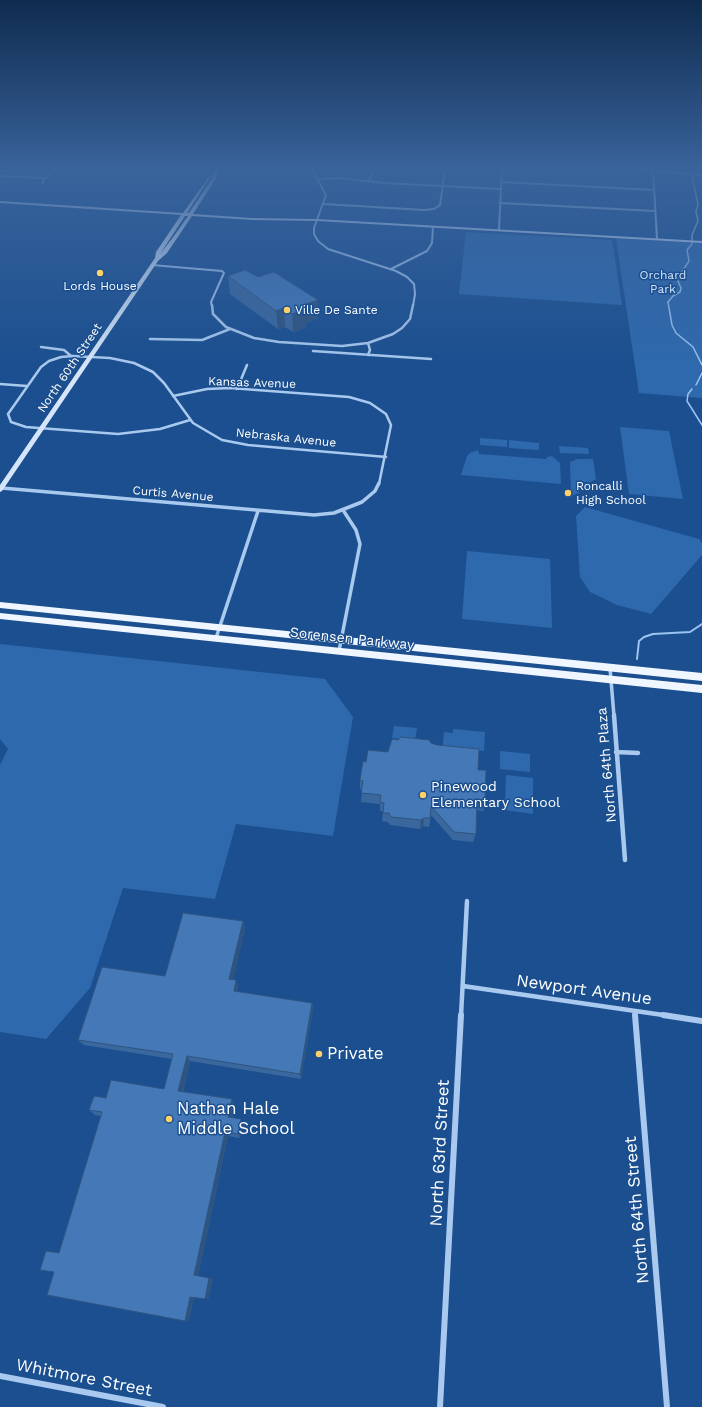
<!DOCTYPE html>
<html>
<head>
<meta charset="utf-8">
<style>
	body { margin:0 }
	canvas { display:block; background:#1b4f8f }
</style>
</head>
<body>
<canvas width="702" height="1407"></canvas>
<script>
const g = document.querySelector('canvas').getContext('2d');
g.lineJoin = 'round';
function fill(path, color) {
  g.fillStyle = color;
  g.fill(path, 'evenodd');
}
function shape(rows) {
  const path = new Path2D();
  for (const r of rows) {
    path.moveTo(r[0], r[1]);
    for (let i = 2; i < r.length; i += 2) path.lineTo(r[i], r[i + 1]);
  }
  return path;
}
function strokePath(path, color, width, dash) {
  g.strokeStyle = color;
  g.lineWidth = width;
  g.lineCap = dash ? 'butt' : 'round';
  g.setLineDash(dash || []);
  g.stroke(path);
}
function write(font, color, halo, rows, align = 'center') {
  g.font = font + ' "Work Sans",sans-serif';
  g.lineWidth = 3;
  g.setLineDash([]);
  g.textBaseline = 'middle';
  g.strokeStyle = halo;
  g.fillStyle = color;
  for (const [text, x, y, turn = 0] of rows) {
    g.save();
    g.translate(x, y);
    g.rotate((+turn || 0) * Math.PI / 180);
    g.textAlign = isNaN(turn) ? turn : align;
    if (halo) g.strokeText(text, 0, 0);
    g.fillText(text, 0, 0);
    g.restore();
  }
}
fill(shape([
	[466,232,612,240,622,305,459,294],
	[616,238,702,243,702,398,639,393],
	[620,427,669,431,683,499,629,494],
	[480,438,507,440,507,447,480,445],
	[509,440,539,443,539,450,509,448],
	[559,446,588,448,589,454,560,453],
	[478,450,479,454,546,459,547,457,552,456,560,463,561,484,461,475,467,456,470,453],
	[577,459,593,459,596,479,591,482,582,482,579,493,571,496,570,462],
	[585,507,699,539,702,543,702,555,651,614,617,605,590,592,580,577,576,516],
	[467,551,550,559,552,628,462,619],
	[0,644,325,679,353,717,333,836,236,824,215,899,123,888,90,988,46,1039,0,1032,0,765,8,749,0,739],
	[394,726,417,728,415,740,392,738],
	[453,729,485,732,484,751,452,748,442,754,444,732,453,733],
	[500,751,530,754,530,772,500,769],
	[506,775,533,778,533,814,505,810]
]), '#2e69ad');
strokePath(shape([
	[691,169,692,172],
	[678,278,689,261,687,250,692,244,692,235,698,221,696,211,698,205,692,176],
	[678,281,681,288,680,292,673,296,668,302,672,325,676,333,693,347,702,365],
	[696,385,702,373],
	[692,389,688,394,687,401,702,425]
]), '#9cc4f0', 1.5);
strokePath(shape([
	[637,659,639,641,644,637,653,634,690,632,702,624]
]), '#9cc4f0', 2);
strokePath(shape([
	[312,169,326,195,314,228,314,234,318,241,328,249,396,271,407,277,414,284,415,294,413,306],
	[633,169,702,175],
	[653,169,657,239],
	[0,176,45,178],
	[318,179,340,178,383,183,501,189],
	[368,182,375,169],
	[501,182,654,190],
	[43,183,43,180,55,169],
	[500,203,655,211],
	[324,204,424,210,434,209,440,205,444,176,441,169],
	[499,230,502,169],
	[152,265,222,271,224,273,211,302,212,306],
	[391,269,427,251,432,243,433,227]
]), '#a9c9ee', 2);
strokePath(shape([
	[212,305,213,314,226,327,254,338,279,342,342,346,368,343,393,334,402,328,410,319,413,305],
	[150,339,202,340,230,329],
	[368,343,370,350,368,355],
	[41,347,64,350,71,356],
	[313,351,431,359],
	[0,384,27,386],
	[237,389,247,365],
	[173,396,207,389,230,388,349,397,370,403,386,414,391,425,379,484],
	[190,420,160,429,118,434,26,427,11,422,8,414,41,367,49,361,61,357,73,356,110,358,134,363,153,372,164,383,193,423,222,440,248,445,386,457]
]), '#a9c9ee', 2.5);
strokePath(shape([
	[2,488,314,515,334,513,362,502,375,491,379,483],
	[216,638,258,511],
	[339,651,360,544,356,530,343,510],
	[610,668,614,716]
]), '#a9c9ee', 3.5);
strokePath(shape([
	[614,715,625,860],
	[616,752,638,753],
	[463,986,670,1016],
	[635,1012,635,1016],
	[461,1016,467,901]
]), '#a9c9ee', 4.5);
strokePath(shape([
	[635,1015,667,1407],
	[663,1015,702,1021],
	[0,1376,163,1407],
	[440,1407,461,1015]
]), '#a9c9ee', 6);
fill(shape([
	[216,169,220,169,215,180,193,214,252,218,317,219,702,241,702,243,317,221,252,220,192,216,167,253,158,261,2,491,0,492,0,485,155,258,156,252,181,215,0,203,0,201,183,213,210,175,212,175,187,213,189,213,211,180,216,169],
	[185,216,188,216,174,236,160,254,185,216]
]), '#d6e6fa');
fill(shape([
	[0,602,702,673,702,681,0,608,0,602],
	[0,613,702,685,702,693,0,619,0,613]
]), '#f0f6ff');
fill(shape([
	[228,276,318,300,318,318,306,323,306,328,293,332,285,327,278,329,230,294],
	[431,743,478,770,485,803,483,811,477,810,476,834,473,842,453,840,431,815,429,827,423,826,420,829,390,825,388,822,382,821,383,811,380,811,380,804,361,802,362,789,360,789,360,780,366,762,388,752],
	[243,921,245,929,233,979,236,980,238,986,237,992,312,1003,313,1009,301,1079,190,1061,183,1092,232,1099,234,1104,232,1118,244,1123,240,1138,228,1136,198,1276,213,1279,208,1299,194,1297,189,1320,59,1253,101,1116,95,1115,89,1110,106,1098,164,1089,172,1059,84,1045,78,1040,165,976]
]), '#3a679d');
fill(shape([
	[318,300,318,318,306,323,306,328,293,332,292,314,300,306],
	[284,308,285,327,278,329,276,311],
	[424,818,423,826,420,829,421,820],
	[243,921,245,929,232,985,229,979],
	[236,980,238,986,236,997,234,991],
	[312,1003,313,1009,301,1079,300,1074],
	[187,1056,190,1061,182,1095,178,1091],
	[232,1099,234,1104,231,1121,228,1117],
	[241,1119,244,1123,240,1138,238,1134],
	[225,1132,228,1136,198,1276,194,1275],
	[209,1278,213,1279,208,1299,205,1299],
	[190,1297,194,1297,189,1320,185,1321]
]), '#305480');
const building = shape([
	[245,270,258,277,274,272,318,300,300,306,305,309,292,314,284,308,276,311,228,276,245,270],
	[401,737,429,740,431,743,437,745,479,749,478,770,486,770,485,803,477,802,476,834,454,832,431,806,430,818,424,818,421,820,391,817,389,813,383,813,384,803,380,802,381,795,361,793,363,781,360,780,363,761,366,762,368,750,388,752,392,739,398,740,401,737],
	[183,913,243,921,229,979,236,980,234,991,312,1003,300,1074,187,1056,178,1091,232,1099,228,1117,241,1119,238,1134,225,1132,194,1275,209,1278,205,1299,190,1297,185,1321,47,1295,54,1272,40,1270,46,1251,59,1253,102,1112,89,1110,94,1096,106,1098,111,1080,164,1089,173,1054,78,1040,102,967,165,976,183,913]
]);
fill(building, '#4478b7');
strokePath(building, '#305480', 1);
const sky = g.createLinearGradient(0, 0, 0, 366);
sky.addColorStop(0, '#0f2b4f');
sky.addColorStop(0.46, '#39639b');
sky.addColorStop(1, '#39639b00');
g.fillStyle = sky;
g.fillRect(0, 0, 702, 366);
for (const [x, y, r, color] of [
	[100,273,4,"#ffd166"],
	[287,310,4,"#ffd166"],
	[568,493,4,"#ffd166"],
	[423,795,4,"#ffd166"],
	[319,1054,4,"#ffd166"],
	[169,1119,4,"#ffd166"]
]) {
  const dot = new Path2D();
  dot.arc(x, y, r, 0, 2 * Math.PI);
  g.fillStyle = color;
  g.fill(dot);
  strokePath(dot, '#1b4f8f', 1.5);
}
write('12px', '#cfe3fa', '#1b4f8f', [
	["Orchard",663,275],
	["Park",663,289]
]);
write('12px', '#fff', '#1b4f8f', [
	["Lords House",100,286,"center"],
	["Ville De Sante",295,310],
	["Roncalli",576,486],
	["High School",576,500]
], 'left');
write('12px', '#fff', '#1b4f8f', [
	["North 60th Street",70,368,-56],
	["Kansas Avenue",252,383,2],
	["Nebraska Avenue",286,438,6],
	["Curtis Avenue",173,494,5]
]);
write('14px', '#fff', '#1b4f8f', [
	["Sorensen Parkway",352,639,6],
	["North 64th Plaza",607,765,-95]
]);
write('14px', '#fff', '#1b4f8f', [
	["Pinewood",431,787],
	["Elementary School",431,803]
], 'left');
write('17px', '#fff', '#1b4f8f', [
	["Newport Avenue",584,990,8],
	["North 63rd Street",440,1153,-87],
	["North 64th Street",637,1210,-95],
	["Whitmore Street",84,1378,11]
]);
write('17px', '#fff', '#1b4f8f', [
	["Private",327,1054],
	["Nathan Hale",177,1109],
	["Middle School",177,1129]
], 'left');
</script>
</body>
</html>
